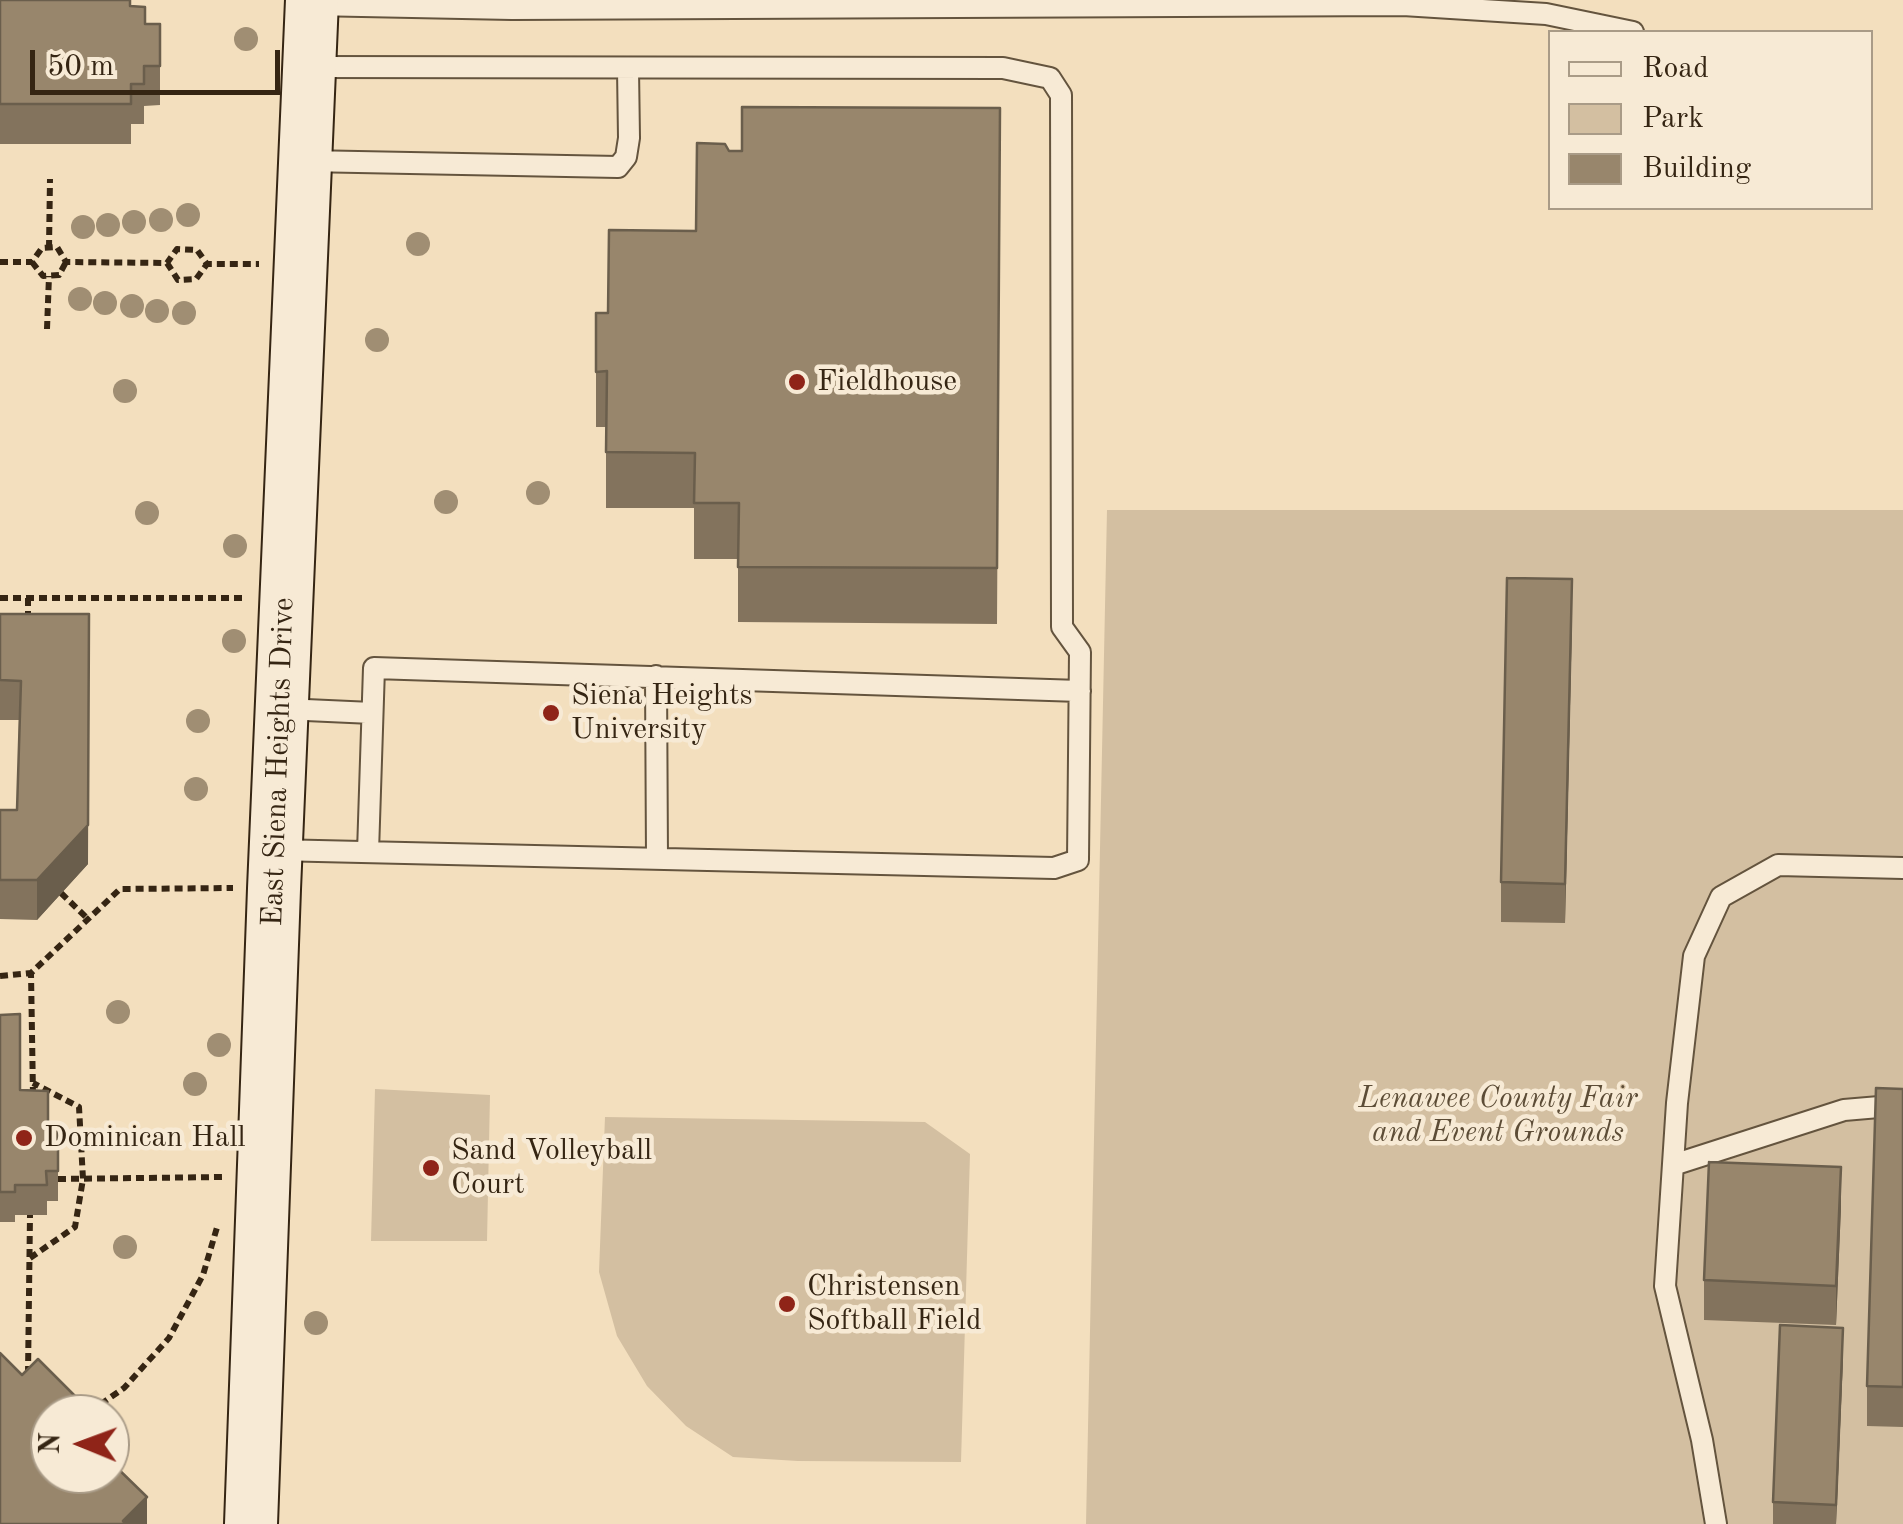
<!DOCTYPE html>
<html>
<head>
<meta charset="utf-8">
<style>
	body { margin:0 }
	#map { position:relative; width:1903px; height:1524px; overflow:hidden; background:#f3dfbe; font-family:"Old Standard TT",serif }
	canvas { display:block }
	.legend { position:absolute; left:1548px; top:30px; width:325px; height:180px; box-sizing:border-box; background:#f7ead5; border:2px solid #a99b87; margin:0; padding:12px 18px; list-style:none; font-size:30px; color:#352513 }
	.legend li { display:flex; align-items:center; gap:20px; height:50px }
	.legend b { width:50px; border:2px solid #a99b87 }
	.north { position:absolute; left:30px; top:1394px; width:100px; height:100px; box-sizing:border-box; background:#f7ead5; border:2px solid #a99b87; border-radius:50%; rotate:271deg; font-size:28px; font-weight:700; line-height:40px; text-align:center; color:#352513 }
	.north::after { content:''; display:block; margin:auto; width:35px; height:45px; background:#8f2418; clip-path:polygon(50% 0,100% 100%,50% 72%,0 100%) }
	.scale { position:absolute; left:30px; top:50px; width:250px; height:45px; box-sizing:border-box; border:5px solid #352513; border-top:0; padding-left:12px; font-size:30px; line-height:35px; white-space:nowrap; color:#352513; -webkit-text-stroke:8px #f7ead5; paint-order:stroke }
</style>
</head>
<body>
<div id="map">
<canvas width="1903" height="1524"></canvas>
<ul class="legend">
<li><b style="height:12px;background:#f7ead5"></b>Road</li>
<li><b style="height:28px;background:#d3bfa1"></b>Park</li>
<li><b style="height:28px;background:#98866c"></b>Building</li>
</ul>
<div class="north">N</div>
<div class="scale">50 m</div>
</div>
<script>
const g = document.querySelector('canvas').getContext('2d');
g.lineJoin = 'round';
function fill(path, color) {
  g.fillStyle = color;
  g.fill(path, 'evenodd');
}
function shape(rows) {
  const path = new Path2D();
  for (const r of rows) {
    path.moveTo(r[0], r[1]);
    for (let i = 2; i < r.length; i += 2) path.lineTo(r[i], r[i + 1]);
  }
  return path;
}
function strokePath(path, color, width, dash) {
  g.strokeStyle = color;
  g.lineWidth = width;
  g.lineCap = dash ? 'butt' : 'round';
  g.setLineDash(dash || []);
  g.stroke(path);
}
function write(font, color, halo, rows, align = 'center') {
  g.font = font + ' "Old Standard TT",serif';
  g.lineWidth = 9;
  g.setLineDash([]);
  g.textBaseline = 'middle';
  g.strokeStyle = halo;
  g.fillStyle = color;
  for (const [text, x, y, turn = 0] of rows) {
    g.save();
    g.translate(x, y);
    g.rotate((+turn || 0) * Math.PI / 180);
    g.textAlign = isNaN(turn) ? turn : align;
    if (halo) g.strokeText(text, 0, 0);
    g.fillText(text, 0, 0);
    g.restore();
  }
}
fill(shape([
	[1107,510,1903,510,1903,1524,1086,1524],
	[375,1089,490,1095,487,1241,371,1241],
	[605,1117,925,1122,970,1154,961,1462,798,1461,733,1457,686,1426,647,1386,617,1336,599,1272]
]), '#d3bfa1');
const lane = shape([
	[312,5,512,9,1403,5,1546,14,1633,32],
	[306,161,618,167,626,157,629,138,628,69],
	[656,676,657,859],
	[284,709,372,713],
	[275,850,1054,868,1078,860,1080,652,1062,627,1061,95,1050,78,1003,68,312,67],
	[368,852,374,668,1080,691],
	[1673,1165,1844,1110,1903,1105],
	[1716,1524,1702,1440,1665,1286,1677,1103,1694,956,1721,897,1778,865,1903,868]
]);
const secondary = shape([
	[251,1524,274,889,312,0]
]);
strokePath(lane, '#64543e', 24);
strokePath(secondary, '#352513', 56);
strokePath(shape([
	[49,248,50,179],
	[0,262,32,262,42,248,57,247,66,262,167,263,177,249,197,250,207,264,259,264],
	[32,262,43,276,59,275,66,262],
	[167,263,178,280,196,279,207,264],
	[47,329,49,276],
	[0,598,245,598],
	[28,598,28,622],
	[61,893,88,919],
	[0,976,31,973],
	[33,1095,31,973,120,889,233,888],
	[58,1179,222,1177],
	[30,1258,75,1227,83,1179,79,1107,33,1083],
	[28,1374,30,1215],
	[92,1414,101,1404,124,1388,169,1338,203,1275,218,1224]
]), '#352513', 6, [8, 5]);
strokePath(lane, '#f7ead5', 20);
strokePath(secondary, '#f7ead5', 52);
g.fillStyle = '#a08e73';
for (const [x, y] of [
	[246,39],
	[188,215],
	[161,220],
	[134,222],
	[108,225],
	[83,227],
	[418,244],
	[80,299],
	[105,303],
	[132,306],
	[157,311],
	[184,313],
	[377,340],
	[125,391],
	[538,493],
	[446,502],
	[147,513],
	[235,546],
	[234,641],
	[198,721],
	[196,789],
	[118,1012],
	[219,1045],
	[195,1084],
	[125,1247],
	[316,1323]
]) {
  g.beginPath();
  g.arc(x, y, 12, 0, 2 * Math.PI);
  g.fill();
}
fill(shape([
	[0,0,130,6,145,24,160,24,160,105,144,106,144,124,131,124,131,144,0,144],
	[1000,108,997,624,738,622,738,559,694,559,694,508,606,508,606,427,596,427,596,313,608,313,696,231,729,151,742,151],
	[0,614,88,864,37,920,0,919,0,810,17,810,19,720,0,720],
	[1572,619,1565,923,1501,922,1501,882],
	[0,1015,20,1090,48,1125,58,1125,58,1201,47,1201,47,1215,15,1215,15,1222,0,1222],
	[1903,1089,1903,1427,1867,1426,1867,1386],
	[1841,1207,1836,1325,1704,1320,1704,1280],
	[1843,1358,1836,1524,1773,1524,1773,1502]
]), '#83735d');
fill(shape([
	[1572,579,1572,619,1565,923,1565,884],
	[89,614,88,864,37,920,37,880],
	[1841,1167,1841,1207,1836,1325,1836,1286],
	[1843,1328,1843,1358,1836,1524,1836,1505],
	[147,1497,147,1524,123,1524,123,1521]
]), '#6a5e4c');
const building = shape([
	[0,0,130,0,130,6,145,7,145,24,160,24,160,66,144,66,144,84,131,84,131,104,0,104,0,0],
	[742,107,1000,108,997,568,738,567,739,503,694,503,695,453,606,452,607,371,596,372,596,313,608,313,609,230,696,231,697,143,725,144,729,151,742,151,742,107],
	[1507,578,1572,579,1565,884,1501,882,1507,578],
	[0,614,89,614,88,825,37,880,0,880,0,810,17,810,21,681,0,680,0,614],
	[20,1014,20,1090,48,1091,48,1125,58,1125,58,1171,46,1171,47,1185,15,1185,15,1192,0,1192,0,1015,20,1014],
	[1876,1088,1903,1089,1903,1387,1867,1386,1876,1088],
	[1709,1162,1841,1167,1836,1286,1704,1280,1709,1162],
	[1780,1325,1843,1328,1836,1505,1773,1502,1780,1325],
	[0,1353,22,1375,38,1359,89,1410,85,1414,50,1414,50,1474,110,1474,110,1461,147,1497,123,1521,126,1524,0,1524,0,1353]
]);
fill(building, '#98866c');
strokePath(building, '#6a5e4c', 2.5);
for (const [x, y, r, color] of [
	[797,382,10,"#8f2418"],
	[551,713,10,"#8f2418"],
	[24,1138,10,"#8f2418"],
	[431,1168,10,"#8f2418"],
	[787,1304,10,"#8f2418"]
]) {
  const dot = new Path2D();
  dot.arc(x, y, r, 0, 2 * Math.PI);
  g.fillStyle = color;
  g.fill(dot);
  strokePath(dot, '#f7ead5', 4);
}
write('30px', '#352513', '#f7ead5', [
	["Fieldhouse",817,382],
	["Siena Heights",571,696],
	["University",571,730],
	["Dominican Hall",44,1138],
	["Sand Volleyball",451,1151],
	["Court",451,1185],
	["Christensen",807,1287],
	["Softball Field",807,1321]
], 'left');
write('30px', '#352513', '#f7ead5', [
	["East Siena Heights Drive",279,762,-88]
]);
write('italic 30px', '#5c4c36', '#f7ead5', [
	["Lenawee County Fair",1498,1099],
	["and Event Grounds",1498,1133]
]);
</script>
</body>
</html>
